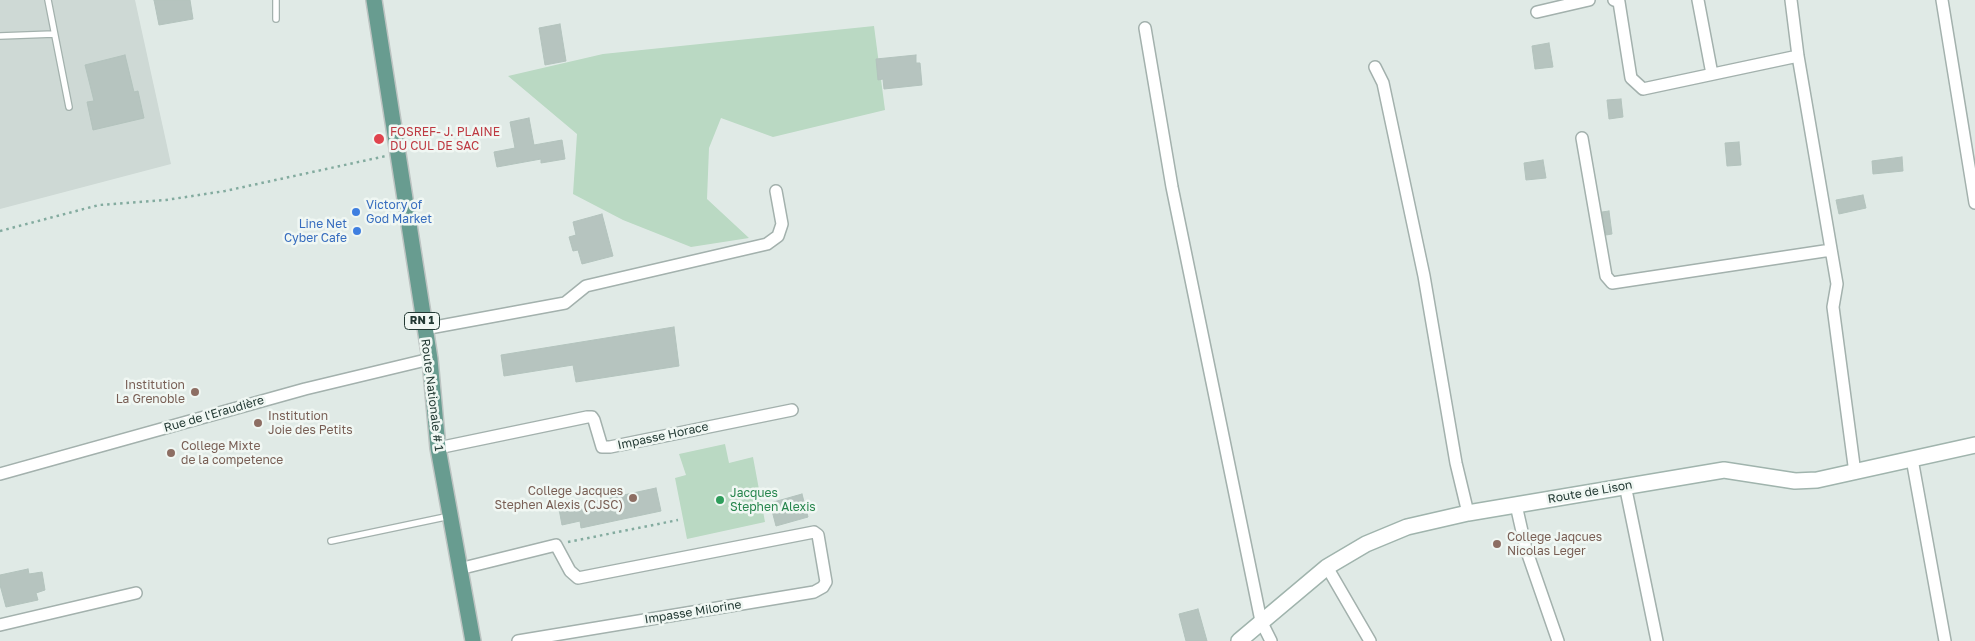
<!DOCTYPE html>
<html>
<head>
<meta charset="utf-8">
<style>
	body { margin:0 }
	canvas { display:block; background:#e0eae6 }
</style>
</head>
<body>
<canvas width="1975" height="641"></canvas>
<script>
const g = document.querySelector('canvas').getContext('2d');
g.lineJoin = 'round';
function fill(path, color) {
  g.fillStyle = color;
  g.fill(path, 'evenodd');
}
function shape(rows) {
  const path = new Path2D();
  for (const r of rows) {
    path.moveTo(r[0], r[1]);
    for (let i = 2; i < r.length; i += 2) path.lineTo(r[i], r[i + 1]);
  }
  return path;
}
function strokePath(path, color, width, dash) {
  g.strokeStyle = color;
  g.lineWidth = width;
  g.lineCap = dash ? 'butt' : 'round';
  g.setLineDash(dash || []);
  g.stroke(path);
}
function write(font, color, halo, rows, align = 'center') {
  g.font = font + ' "Golos Text",sans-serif';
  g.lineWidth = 5;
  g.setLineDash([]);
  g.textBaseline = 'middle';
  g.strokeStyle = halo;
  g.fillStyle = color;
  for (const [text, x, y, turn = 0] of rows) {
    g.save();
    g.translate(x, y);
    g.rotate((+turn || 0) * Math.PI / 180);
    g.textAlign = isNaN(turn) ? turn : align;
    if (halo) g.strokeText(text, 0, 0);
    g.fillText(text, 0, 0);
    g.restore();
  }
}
fill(shape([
	[0,0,135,0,171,164,0,209]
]), '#ced9d5');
fill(shape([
	[874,26,885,110,773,137,721,118,709,148,707,199,749,238,691,247,623,220,573,194,577,134,508,76,603,54],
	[725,444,729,463,753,457,765,522,687,539,675,478,686,475,679,454]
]), '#bad9c3');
const building = shape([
	[154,0,190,0,193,19,159,25,154,0],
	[560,24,566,61,545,65,539,28,560,24],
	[1549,43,1553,67,1535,69,1532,46,1549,43],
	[125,55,134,92,138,91,144,118,93,130,87,102,94,101,85,65,125,55],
	[916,55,916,63,920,63,922,85,884,89,883,79,878,80,876,59,916,55],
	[1621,99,1623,117,1609,119,1607,100,1621,99],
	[529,118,534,145,562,140,565,159,541,163,541,159,497,167,494,152,515,148,510,122,529,118],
	[1739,142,1741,165,1727,166,1725,143,1739,142],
	[1902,157,1903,171,1873,174,1872,161,1902,157],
	[1543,160,1546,178,1526,180,1524,163,1543,160],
	[1863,195,1866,208,1839,214,1836,200,1863,195],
	[1609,211,1612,234,1606,235,1602,212,1609,211],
	[602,214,613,256,582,264,578,250,573,251,569,237,576,235,573,222,602,214],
	[674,327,679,366,576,382,573,365,504,376,501,355,674,327],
	[656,488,661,511,581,528,580,521,562,525,559,509,656,488],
	[802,494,808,517,776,526,770,503,802,494],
	[28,569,29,574,42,572,45,590,36,593,38,600,6,607,0,585,0,575,28,569],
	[1198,609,1207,641,1186,641,1179,614,1198,609]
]);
fill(building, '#b6c4bf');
strokePath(building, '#b3c3bd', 1);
const lane = shape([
	[48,0,69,107],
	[276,19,276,0],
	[0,36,54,34],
	[331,541,450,516]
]);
const street = shape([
	[1614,0,1619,2,1631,78,1643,89,1798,56],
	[1698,0,1712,74],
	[1791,0,1798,56,1837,284,1833,307,1855,473],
	[1942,0,1975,203],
	[1537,12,1589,0],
	[1145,28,1172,187,1261,621,1271,641],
	[1375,67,1383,83,1424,276,1456,463,1468,513],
	[1582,138,1606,276,1612,283,1831,250],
	[424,329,565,303,586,286,767,244,778,236,782,224,776,191],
	[438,448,587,417,592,417,594,420,602,447,610,447,792,410],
	[1912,459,1945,641],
	[0,474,305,389,430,359],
	[1625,485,1657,641],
	[1516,505,1526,549,1558,641],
	[1327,567,1370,641],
	[459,569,556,545,570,571,578,578,814,532,818,535,826,582,823,587,814,592,518,641],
	[0,625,136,593]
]);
const secondary = shape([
	[1239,641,1327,567,1366,544,1407,527,1468,513,1724,470,1795,481,1817,480,1975,445]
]);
const primary = shape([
	[374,0,430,359,438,448,473,641]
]);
strokePath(lane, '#a3b1ad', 8);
strokePath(street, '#a3b1ad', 14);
strokePath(secondary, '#a0b4ad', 18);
strokePath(primary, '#bdc4c2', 18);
strokePath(shape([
	[0,231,99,205,166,200,225,191,386,156],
	[568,542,678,520]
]), '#83ab9f', 2.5, [2.5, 4]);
strokePath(lane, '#fff', 5.5);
strokePath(street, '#fff', 11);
strokePath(secondary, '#fff', 15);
strokePath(primary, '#689c90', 15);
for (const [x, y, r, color] of [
	[379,139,6,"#e0444e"],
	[356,212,5,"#3f7fe0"],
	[357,231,5,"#3f7fe0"],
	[195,392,5,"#8d6e63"],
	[258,423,5,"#8d6e63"],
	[171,453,5,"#8d6e63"],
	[633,498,5,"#8d6e63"],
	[720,500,5,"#2e9e5b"],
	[1497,544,5,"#8d6e63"]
]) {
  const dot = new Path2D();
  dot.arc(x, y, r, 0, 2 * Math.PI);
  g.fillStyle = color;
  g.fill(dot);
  strokePath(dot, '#f0f7f3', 2);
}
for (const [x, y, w] of [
	[422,321,35]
]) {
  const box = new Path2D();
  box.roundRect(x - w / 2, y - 8.5, w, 17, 4);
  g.fillStyle = '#f0f7f3';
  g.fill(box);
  strokePath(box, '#223933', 1);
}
write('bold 11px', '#223933', null, [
	["RN 1",422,321]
]);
write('12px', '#be3a42', '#f0f7f3', [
	["FOSREF- J. PLAINE",390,132],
	["DU CUL DE SAC",390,146]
], 'left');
write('12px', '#366cbe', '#f0f7f3', [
	["Victory of",366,205],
	["God Market",366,219],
	["Line Net",347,224,"right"],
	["Cyber Cafe",347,238,"right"]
], 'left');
write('12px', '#785e54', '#f0f7f3', [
	["Institution",185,385,"right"],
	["La Grenoble",185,399,"right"],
	["Institution",268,416],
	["Joie des Petits",268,430],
	["College Mixte",181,446],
	["de la competence",181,460],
	["College Jacques",623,491,"right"],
	["Stephen Alexis (CJSC)",623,505,"right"],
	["College Jaqcues",1507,537],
	["Nicolas Leger",1507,551]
], 'left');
write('12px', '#223933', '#f0f7f3', [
	["Route Nationale # 1",432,395,83],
	["Rue de l'Eraudière",214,414,-16],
	["Impasse Horace",663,436,-12],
	["Route de Lison",1590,492,-10],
	["Impasse Milorine",693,612,-9]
]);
write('12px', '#27864d', '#f0f7f3', [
	["Jacques",730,493],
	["Stephen Alexis",730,507]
], 'left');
</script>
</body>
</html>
